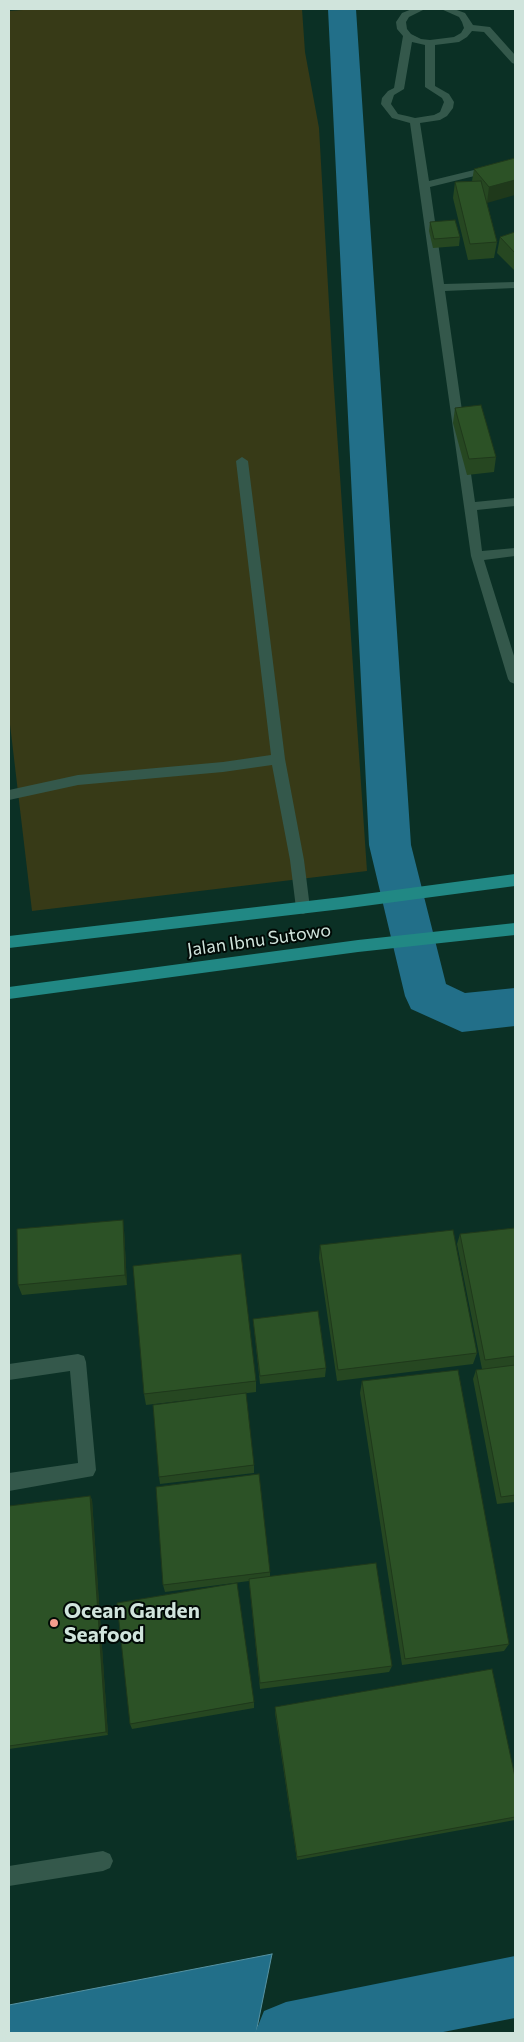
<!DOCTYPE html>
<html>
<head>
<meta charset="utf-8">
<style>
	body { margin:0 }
	#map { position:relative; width:524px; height:2042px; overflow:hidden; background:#002419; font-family:Commissioner,sans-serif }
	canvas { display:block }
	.frame { position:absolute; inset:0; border:10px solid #d0e4dc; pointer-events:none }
</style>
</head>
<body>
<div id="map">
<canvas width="524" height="2042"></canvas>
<div class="frame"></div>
</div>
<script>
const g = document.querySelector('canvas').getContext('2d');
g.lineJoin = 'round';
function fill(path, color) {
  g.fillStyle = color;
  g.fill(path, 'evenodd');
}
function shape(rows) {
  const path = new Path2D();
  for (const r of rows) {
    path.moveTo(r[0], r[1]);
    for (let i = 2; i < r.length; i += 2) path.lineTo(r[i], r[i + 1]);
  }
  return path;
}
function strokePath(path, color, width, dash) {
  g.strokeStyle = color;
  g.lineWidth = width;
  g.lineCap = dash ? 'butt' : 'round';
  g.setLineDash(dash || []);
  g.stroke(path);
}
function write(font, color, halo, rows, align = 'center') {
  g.font = font + ' Commissioner,sans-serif';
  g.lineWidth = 4;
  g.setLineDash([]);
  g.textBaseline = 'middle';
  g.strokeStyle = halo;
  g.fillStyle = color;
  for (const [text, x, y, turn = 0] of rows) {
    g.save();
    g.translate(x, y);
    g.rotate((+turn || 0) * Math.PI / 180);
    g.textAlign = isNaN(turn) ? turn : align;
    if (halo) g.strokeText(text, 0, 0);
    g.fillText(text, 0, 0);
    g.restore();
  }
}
fill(shape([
	[9,9,515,9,515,2033,9,2033]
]), '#0b3025');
fill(shape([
	[36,9,302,9,305,52,319,128,333,374,367,871,32,911,9,716,9,11]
]), '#373a17');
const water = shape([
	[272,1954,256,2033,9,2033,9,2005,272,1954]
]);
fill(water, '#226f89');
strokePath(water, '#5692a2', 1);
fill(shape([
	[328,9,356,9,411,845,446,984,465,993,515,988,515,1026,462,1032,411,1009,405,996,369,845,328,9],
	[515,1956,515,2018,438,2033,255,2033,264,2011,286,2002,515,1956]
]), '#226f89');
fill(shape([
	[412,9,425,9,409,17,406,22,407,29,411,34,421,39,430,40,454,37,461,33,464,28,462,22,459,17,441,9,454,9,465,13,473,25,490,27,515,55,515,64,512,63,484,32,472,31,467,37,459,42,435,45,435,86,449,94,454,102,453,108,447,116,440,120,420,123,429,181,515,160,515,166,430,187,444,284,515,282,515,288,445,291,475,502,515,498,515,506,477,510,482,551,515,548,515,556,484,560,515,659,515,684,510,682,508,679,471,556,410,123,392,118,381,104,382,98,388,91,394,88,403,36,397,29,396,22,402,13,412,9],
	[412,42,425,45,425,87,442,98,444,102,440,112,434,115,415,118,407,116,398,114,391,104,394,95,404,89,412,42],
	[242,457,248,461,285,759,304,860,310,908,308,912,303,914,298,912,296,908,290,860,272,765,223,772,78,785,9,800,9,790,78,775,223,762,271,755,236,461,242,457],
	[78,1354,84,1356,86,1362,96,1470,93,1476,9,1491,9,1473,78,1463,70,1371,9,1380,9,1364,78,1354],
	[103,1851,110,1854,113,1861,110,1868,103,1871,9,1886,9,1866,103,1851]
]), '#34584b');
fill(shape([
	[515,874,515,886,342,909,9,948,9,936,342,897,515,874],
	[515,923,515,935,358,952,9,999,9,987,358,940,515,923]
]), '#218884');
fill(shape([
	[515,158,487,203,497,242,494,258,468,260,453,198,455,182,472,181,474,169],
	[430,222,460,237,459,246,433,248,429,231],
	[515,232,515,271,497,253,500,237],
	[455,408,496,457,494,472,467,475,453,423],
	[515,1228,515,1502,497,1504,473,1379,476,1370,482,1369,457,1244,460,1234],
	[124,1230,127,1285,22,1295,18,1285],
	[320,1245,477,1353,473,1364,337,1381,319,1258],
	[253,1319,326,1368,325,1377,260,1384,254,1328],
	[256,1381,256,1392,146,1405,144,1394],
	[362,1381,509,1644,504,1651,402,1665,360,1393],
	[254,1465,254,1473,160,1484,159,1477],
	[90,1496,92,1500,108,1735,9,1749,9,1506],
	[270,1572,270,1576,392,1666,389,1672,260,1689,249,1581,165,1592,163,1585],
	[254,1702,254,1708,132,1729,130,1724],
	[275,1707,515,1777,515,1820,297,1860,275,1713]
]), '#264721');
fill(shape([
	[515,180,515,195,487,203,489,187],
	[123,1220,124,1230,127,1285,125,1275],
	[90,1496,92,1500,108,1735,106,1732]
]), '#1f391b');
const building = shape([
	[515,158,515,180,489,187,474,169,515,158],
	[481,181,497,242,470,244,455,182,481,181],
	[455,220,460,237,434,239,430,222,455,220],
	[515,232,515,253,500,237,515,232],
	[481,405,496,457,469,459,455,408,481,405],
	[123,1220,125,1275,18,1285,17,1229,123,1220],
	[515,1228,515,1356,485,1360,460,1234,515,1228],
	[453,1230,477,1353,338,1370,320,1245,453,1230],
	[241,1254,256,1381,144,1394,133,1266,241,1254],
	[318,1311,326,1368,260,1376,253,1319,318,1311],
	[515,1365,515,1495,501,1497,476,1370,515,1365],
	[458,1370,509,1644,405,1659,362,1381,458,1370],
	[246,1393,254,1465,159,1477,153,1405,246,1393],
	[259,1474,270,1572,163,1585,156,1487,259,1474],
	[90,1496,106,1732,9,1746,9,1506,90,1496],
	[376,1563,392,1666,260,1683,249,1579,376,1563],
	[237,1583,254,1702,130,1724,117,1603,237,1583],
	[492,1669,515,1777,515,1817,297,1857,275,1707,492,1669]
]);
fill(building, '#2c5226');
strokePath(building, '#1f391b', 1);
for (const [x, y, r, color] of [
	[54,1623,5,"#f59d8d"]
]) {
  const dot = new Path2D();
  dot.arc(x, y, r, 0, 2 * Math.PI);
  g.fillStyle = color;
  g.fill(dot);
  strokePath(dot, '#010a06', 2);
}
write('18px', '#d0e4dc', '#010a06', [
	["Jalan Ibnu Sutowo",259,940,-8]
]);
write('bold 21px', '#d0e4dc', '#010a06', [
	["Ocean Garden",64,1611],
	["Seafood",64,1635]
], 'left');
</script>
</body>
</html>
